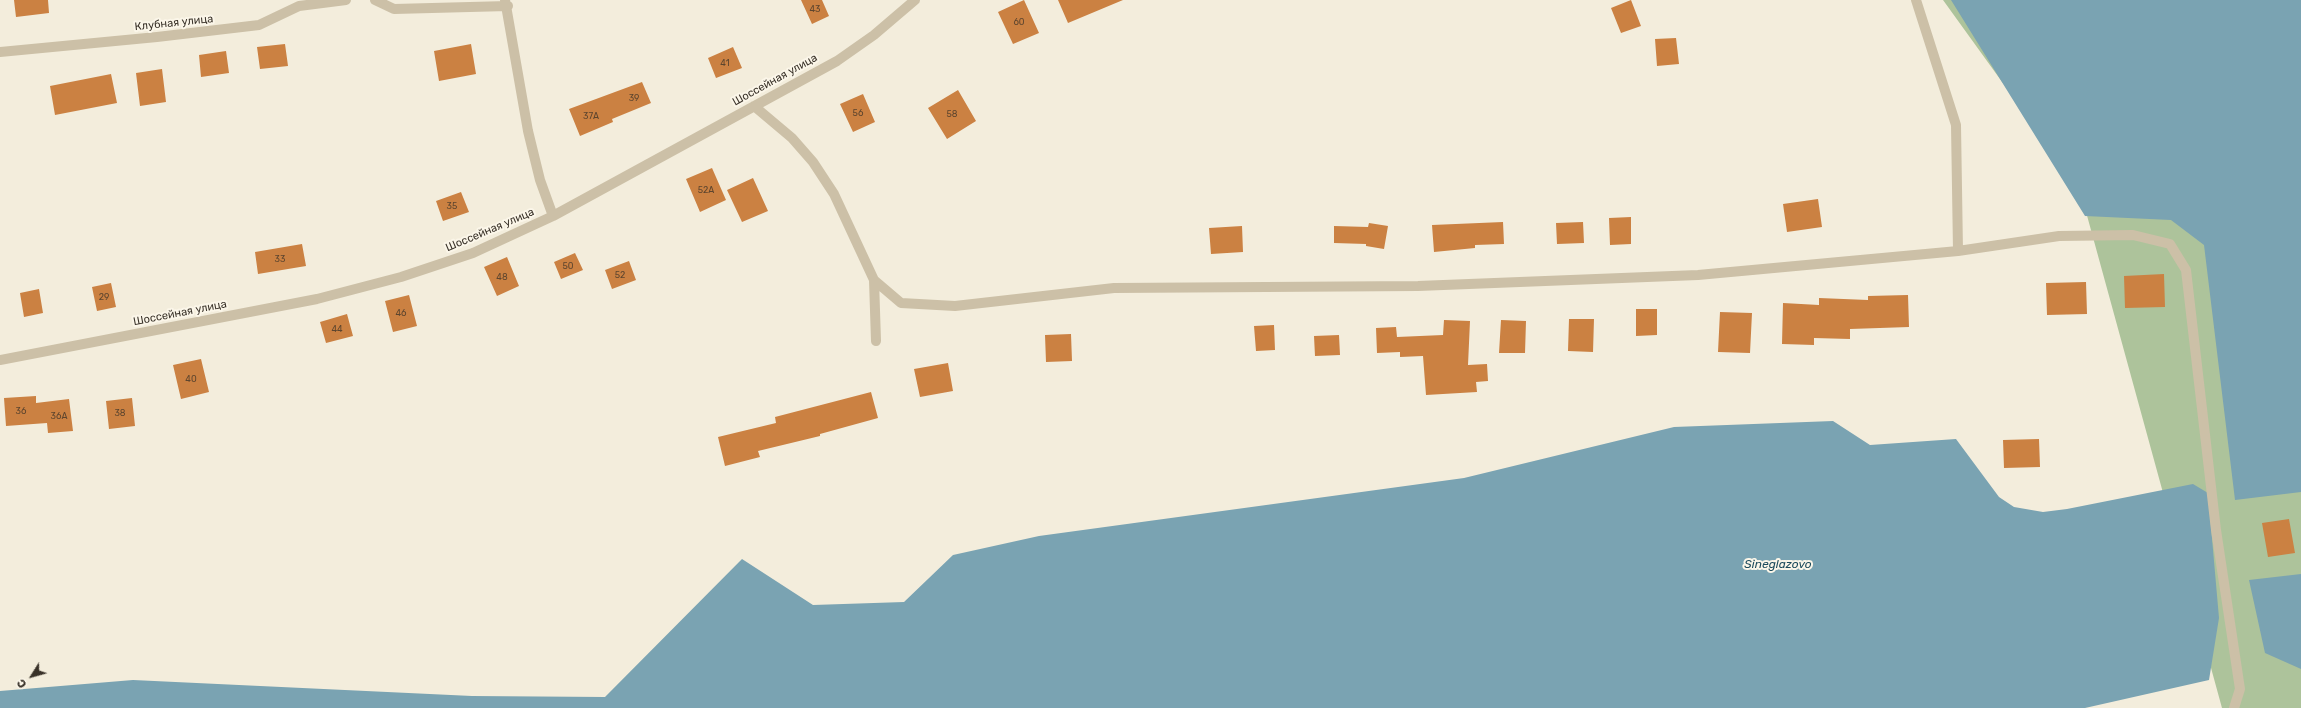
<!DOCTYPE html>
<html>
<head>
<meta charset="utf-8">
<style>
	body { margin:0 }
	#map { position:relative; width:2301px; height:708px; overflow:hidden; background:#f3eddc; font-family:Rubik,sans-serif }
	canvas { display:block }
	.north { position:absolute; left:12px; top:656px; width:40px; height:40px; -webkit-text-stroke:3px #fbf6e9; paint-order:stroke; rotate:233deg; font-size:11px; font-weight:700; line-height:16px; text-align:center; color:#383128 }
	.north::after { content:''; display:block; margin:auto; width:14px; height:18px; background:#383128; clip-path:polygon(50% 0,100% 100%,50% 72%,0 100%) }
</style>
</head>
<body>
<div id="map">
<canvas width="2301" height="708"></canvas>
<div class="north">С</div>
</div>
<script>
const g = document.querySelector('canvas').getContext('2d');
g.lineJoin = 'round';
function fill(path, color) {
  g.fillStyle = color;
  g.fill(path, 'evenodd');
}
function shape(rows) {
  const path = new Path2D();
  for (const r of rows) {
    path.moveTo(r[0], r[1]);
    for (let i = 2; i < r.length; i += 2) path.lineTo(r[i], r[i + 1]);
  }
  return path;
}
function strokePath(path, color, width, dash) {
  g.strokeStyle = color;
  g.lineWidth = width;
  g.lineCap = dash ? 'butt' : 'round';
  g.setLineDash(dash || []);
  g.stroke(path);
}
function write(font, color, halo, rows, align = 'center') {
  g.font = font + ' Rubik,sans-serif';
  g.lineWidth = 4;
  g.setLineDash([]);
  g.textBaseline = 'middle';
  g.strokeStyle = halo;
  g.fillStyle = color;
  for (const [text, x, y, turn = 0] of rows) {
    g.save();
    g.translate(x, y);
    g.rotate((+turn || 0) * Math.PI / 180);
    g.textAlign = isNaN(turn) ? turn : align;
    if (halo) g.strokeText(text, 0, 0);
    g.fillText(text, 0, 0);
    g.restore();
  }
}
fill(shape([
	[1943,0,2301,0,2301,708,2222,708,2080,190]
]), '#adc39b');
fill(shape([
	[1951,0,2301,0,2301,492,2235,500,2204,245,2171,220,2085,216],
	[1833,421,1870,445,1956,439,1999,497,2014,507,2043,512,2067,509,2193,484,2208,493,2219,618,2209,680,2085,708,0,708,0,691,133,680,472,696,605,697,742,559,813,605,904,602,953,555,1039,536,1464,478,1674,427],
	[2301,574,2301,669,2265,653,2249,580]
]), '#7aa3b2');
fill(shape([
	[14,0,48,0,49,13,16,17],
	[801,0,822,0,829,16,812,24],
	[1024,0,1039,33,1013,44,998,12],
	[1058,0,1123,0,1068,23],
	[1631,0,1641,26,1621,33,1611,8],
	[1676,38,1679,64,1657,66,1655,39],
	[285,44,288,66,260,69,257,47],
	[471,44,476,74,439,81,434,51],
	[733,47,742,68,716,78,708,58],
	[226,51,229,73,201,77,199,55],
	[162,69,166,102,140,106,136,73],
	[111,74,117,103,55,115,50,86],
	[642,82,651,103,612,119,613,122,580,136,569,109],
	[958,90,976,121,947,139,928,108],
	[863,94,875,122,853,132,840,104],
	[712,168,726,200,700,212,686,179],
	[753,178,768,211,742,222,727,190],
	[461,192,469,212,443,221,436,201],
	[1818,199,1822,227,1787,232,1783,204],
	[1631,217,1631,244,1610,245,1609,218],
	[1503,222,1504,244,1475,245,1475,248,1434,252,1432,225],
	[1583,222,1584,243,1557,244,1556,223],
	[1369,223,1388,226,1384,249,1366,246,1366,244,1334,243,1334,226,1368,227],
	[1242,226,1243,252,1211,254,1209,228],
	[302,244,306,266,258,274,255,252],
	[575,253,583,270,561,279,554,262],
	[507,257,519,286,497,296,484,267],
	[629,261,636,280,612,289,605,270],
	[2164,274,2165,307,2125,308,2124,276],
	[2086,282,2087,314,2047,315,2046,283],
	[111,283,116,307,97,311,92,287],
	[39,289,43,313,24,317,20,293],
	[409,295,417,326,393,332,385,301],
	[1908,295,1909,327,1850,329,1850,339,1814,338,1814,345,1782,344,1783,303,1819,305,1819,298,1868,300,1868,296],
	[1636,309,1657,309,1657,335,1636,336],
	[1720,312,1752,313,1750,353,1718,352],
	[347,314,353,336,326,343,320,322],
	[1569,319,1594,319,1593,352,1568,351],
	[1444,320,1470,321,1468,365,1487,364,1488,381,1476,382,1477,392,1426,395,1423,356,1400,357,1400,352,1377,353,1376,328,1396,327,1397,337,1443,335],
	[1501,320,1526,321,1525,353,1499,353],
	[1274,325,1275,350,1256,351,1254,326],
	[1071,334,1072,361,1046,362,1045,335],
	[1339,335,1340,355,1315,356,1314,336],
	[201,359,209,392,181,399,173,365],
	[948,363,953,391,920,397,914,369],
	[871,392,878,418,820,434,820,436,758,451,760,457,725,466,718,437,776,423,775,417],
	[36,396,36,403,69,399,73,431,48,433,47,423,6,426,4,398],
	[132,398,135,426,109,429,106,401],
	[2039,439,2040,467,2004,468,2003,440],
	[2289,519,2295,553,2268,557,2262,523]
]), '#cb8142');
strokePath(shape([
	[375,0,394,9,508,6],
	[505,0,528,131,540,180,553,216],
	[1916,0,1956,125,1958,251],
	[0,52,157,37,259,25,299,6,346,0],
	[754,106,792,138,813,162,834,194,874,280,876,341],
	[874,280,901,303,955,306,1114,288,1418,286,1698,275,1958,251,2059,236,2133,235,2170,244,2186,270,2216,530,2240,689,2234,708],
	[0,360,317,299,401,277,473,253,553,216,837,61,874,35,915,0]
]), '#ccc0a7', 10);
write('9px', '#5d452e', null, [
	["43",815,9],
	["60",1019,22],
	["41",725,63],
	["39",634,98],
	["56",858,113],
	["58",952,114],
	["37А",591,116],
	["52А",706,190],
	["35",452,206],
	["33",280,259],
	["50",568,266],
	["52",620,275],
	["48",502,277],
	["29",104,297],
	["46",401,313],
	["44",337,329],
	["40",191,379],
	["36",21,411],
	["38",120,413],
	["36А",59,416]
]);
write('11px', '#383128', '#fbf6e9', [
	["Клубная улица",174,23,-6],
	["Шоссейная улица",775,80,-29],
	["Шоссейная улица",490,230,-23],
	["Шоссейная улица",180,313,-11]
]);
write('italic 12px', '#1b4a5c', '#fbf6e9', [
	["Sineglazovo",1778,565]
]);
</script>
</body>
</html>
